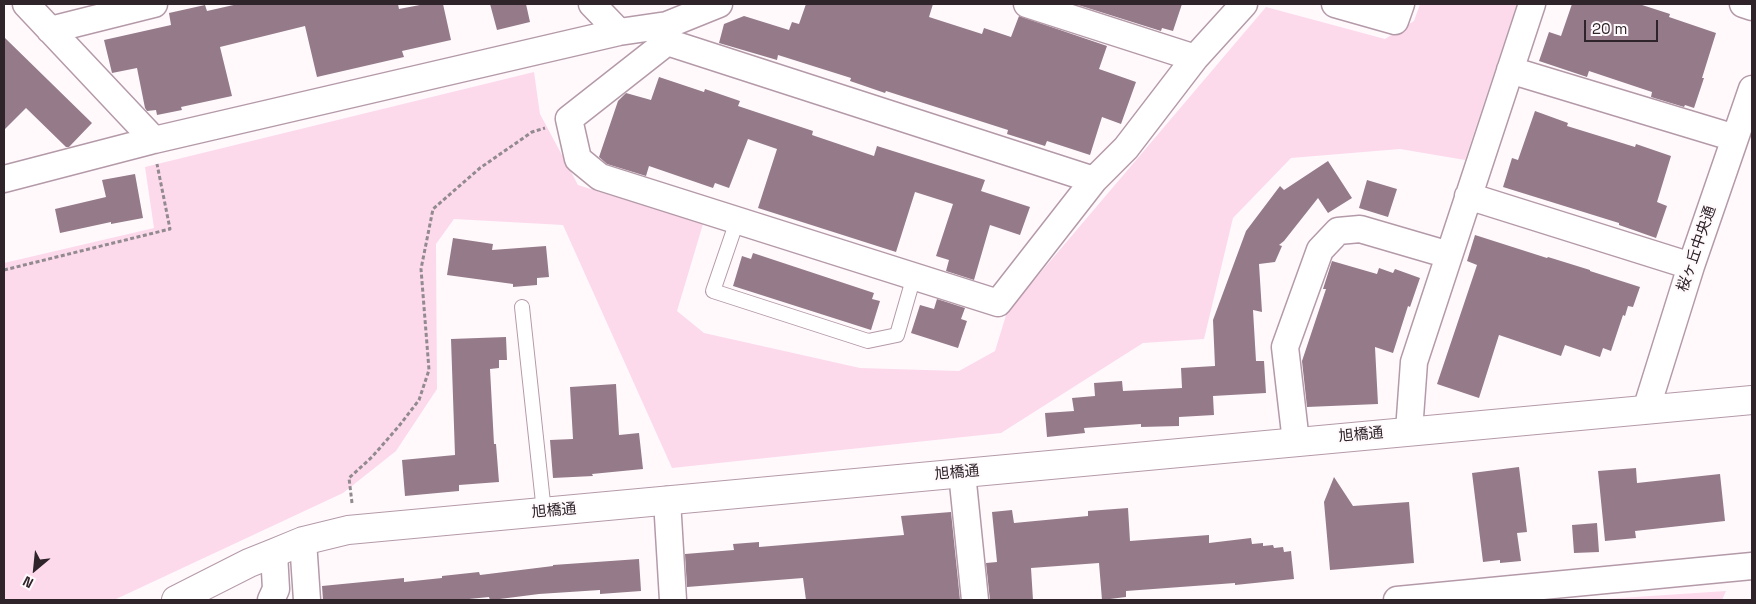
<!DOCTYPE html>
<html>
<head>
<meta charset="utf-8">
<style>
	body { margin:0 }
	#map { position:relative; width:1756px; height:604px; overflow:hidden; background:#fff9fc; font-family:"Space Grotesk",sans-serif }
	canvas { display:block }
	.frame { position:absolute; inset:0; border:5px solid #2e242a; pointer-events:none }
	.north { position:absolute; left:10px; top:544px; width:50px; height:50px; -webkit-text-stroke:4px #fff9fc; paint-order:stroke; rotate:208deg; font-size:14px; font-weight:700; line-height:20px; text-align:center; color:#2e242a }
	.north::after { content:''; display:block; margin:auto; width:18px; height:22px; background:#2e242a; clip-path:polygon(50% 0,100% 100%,50% 72%,0 100%) }
	.scale { position:absolute; left:1584px; top:20px; width:74px; height:22px; box-sizing:border-box; border:2px solid #2e242a; border-top:0; padding-left:6px; font-size:15px; line-height:18px; white-space:nowrap; color:#2e242a; -webkit-text-stroke:4px #fff9fc; paint-order:stroke }
</style>
</head>
<body>
<div id="map">
<canvas width="1756" height="604"></canvas>
<div class="frame"></div>
<div class="north">N</div>
<div class="scale">20 m</div>
</div>
<script>
const g = document.querySelector('canvas').getContext('2d');
g.lineJoin = 'round';
function fill(path, color) {
  g.fillStyle = color;
  g.fill(path, 'evenodd');
}
function shape(rows) {
  const path = new Path2D();
  for (const r of rows) {
    path.moveTo(r[0], r[1]);
    for (let i = 2; i < r.length; i += 2) path.lineTo(r[i], r[i + 1]);
  }
  return path;
}
function strokePath(path, color, width, dash) {
  g.strokeStyle = color;
  g.lineWidth = width;
  g.lineCap = dash ? 'butt' : 'round';
  g.setLineDash(dash || []);
  g.stroke(path);
}
function write(font, color, halo, rows, align = 'center') {
  g.font = font + ' "Space Grotesk","Noto Sans JP",sans-serif';
  g.lineWidth = 4;
  g.setLineDash([]);
  g.textBaseline = 'middle';
  g.strokeStyle = halo;
  g.fillStyle = color;
  for (const [text, x, y, turn = 0] of rows) {
    g.save();
    g.translate(x, y);
    g.rotate((+turn || 0) * Math.PI / 180);
    g.textAlign = isNaN(turn) ? turn : align;
    if (halo) g.strokeText(text, 0, 0);
    g.fillText(text, 0, 0);
    g.restore();
  }
}
fill(shape([
	[1420,4,1517,4,1465,160,1400,149,1291,158,1233,218,1204,339,1143,343,1001,433,672,468,563,225,454,219,436,244,437,389,396,451,343,493,114,600,4,600,4,263,154,228,145,167,534,72,540,114,578,185,703,224,677,311,704,333,860,368,959,371,995,351,1007,312,1266,7,1385,39,1414,21],
	[1726,591,1722,600,1589,600,1590,600]
]), '#fcdaec');
fill(shape([
	[238,4,398,4,399,9,425,4,443,4,451,40,402,51,404,57,317,77,305,26,220,47,232,96,181,107,182,110,157,115,156,110,147,111,145,108,137,68,112,73,104,40,171,25,169,13,205,5,207,11],
	[490,4,526,4,530,22,497,30],
	[806,4,933,4,929,17,982,34,984,28,1011,37,1019,16,1107,46,1099,69,1136,82,1121,124,1102,117,1090,155,1047,141,1045,146,1007,134,1008,130,886,91,885,93,850,81,851,78,778,55,777,60,719,43,724,24,744,16,789,30,792,22,799,24],
	[1075,4,1182,4,1173,31,1162,28,1161,31],
	[1572,4,1639,4,1670,14,1669,17,1716,33,1702,78,1704,78,1694,108,1685,105,1684,107,1651,97,1652,92,1589,71,1587,77,1539,61,1549,32,1561,36],
	[4,37,92,123,69,147,66,147,26,108,4,130],
	[659,77,704,92,705,89,740,101,738,106,813,131,812,135,874,156,877,146,985,180,981,191,1030,207,1020,235,990,225,974,280,946,271,949,260,936,256,953,204,915,192,896,252,758,208,777,149,748,139,729,188,715,183,713,188,649,166,646,176,607,164,599,157,618,101,626,93,651,100],
	[1535,111,1568,123,1567,126,1635,147,1636,144,1671,156,1657,202,1667,206,1656,238,1619,225,1619,223,1503,187,1512,158,1518,160],
	[1328,161,1352,198,1328,213,1318,198,1284,241,1279,245,1282,246,1275,262,1259,264,1262,312,1253,310,1256,361,1264,361,1266,393,1213,396,1214,415,1179,417,1179,426,1141,427,1141,424,1084,428,1085,433,1047,437,1045,413,1074,411,1072,398,1095,396,1094,383,1122,381,1123,391,1182,388,1181,368,1215,366,1213,320,1246,231,1280,186,1284,190],
	[135,174,143,218,111,224,111,222,60,233,55,209,106,197,102,180],
	[1367,180,1397,189,1388,217,1359,208],
	[1475,235,1547,258,1548,257,1590,270,1590,271,1640,287,1633,307,1628,306,1625,316,1623,315,1611,351,1603,348,1600,357,1565,345,1561,356,1499,335,1479,398,1437,384,1477,265,1467,261],
	[453,238,493,244,492,250,546,246,549,277,537,278,537,285,513,287,513,284,447,275],
	[753,253,874,293,872,299,880,301,871,330,733,286,742,256,751,259],
	[1332,261,1377,274,1379,268,1393,273,1395,269,1420,278,1410,307,1408,306,1393,353,1375,347,1378,404,1307,407,1302,361,1326,289,1323,289],
	[937,299,965,308,961,319,967,321,958,348,911,333,920,305,934,309],
	[506,337,507,360,499,360,499,368,490,369,494,444,496,444,499,482,459,485,459,491,405,496,402,460,455,455,451,339],
	[616,384,619,435,639,433,643,469,592,474,593,476,553,478,550,440,573,439,570,387],
	[1519,467,1527,532,1517,533,1521,561,1500,563,1500,560,1483,562,1472,473],
	[1636,468,1637,483,1720,474,1725,521,1635,531,1636,538,1605,541,1598,471],
	[1334,477,1353,506,1409,502,1414,563,1330,570,1324,502],
	[1128,508,1130,541,1209,535,1209,543,1251,538,1252,544,1263,543,1263,546,1273,545,1274,548,1283,547,1284,552,1291,551,1294,579,1235,585,1235,583,1126,591,1126,597,1102,600,1099,563,1031,568,1033,600,990,600,986,563,997,562,992,512,1012,510,1014,523,1088,516,1088,511],
	[951,512,960,600,806,600,803,578,687,587,685,554,734,550,733,544,759,542,759,547,904,535,901,516],
	[1597,523,1599,552,1574,553,1572,525],
	[639,559,641,591,600,594,600,590,539,594,492,600,490,600,489,597,459,600,323,600,322,586,404,578,404,582,442,578,442,576,479,572,480,575,553,566,553,565]
]), '#957b89');
const service = shape([
	[737,221,713,291,868,341,897,335,914,276],
	[522,307,544,512]
]);
const minor = shape([
	[26,4,154,140],
	[592,4,619,32],
	[1027,4,1195,58],
	[1335,4,1395,21,1401,4],
	[1743,4,1752,7],
	[667,25,667,42,569,119,578,159,600,177,998,303,1094,180,1126,148,1195,58,1244,4],
	[50,30,154,4],
	[667,42,1094,180],
	[1510,70,1735,138],
	[4,179,154,140,619,32,667,25,719,4],
	[1468,196,1691,266],
	[1646,410,1691,266,1752,89],
	[1409,431,1414,362,1532,4],
	[1296,442,1285,347,1320,250,1338,231,1360,229,1449,255],
	[962,473,975,600],
	[667,500,673,600],
	[303,541,307,600],
	[271,600,276,589,274,553],
	[1397,600,1752,566]
]);
const tertiary = shape([
	[176,600,249,563,274,553,303,541,348,530,1752,400]
]);
strokePath(service, '#b49aa8', 16);
strokePath(minor, '#b49aa8', 29);
strokePath(tertiary, '#b49aa8', 30);
strokePath(shape([
	[4,270,170,229,157,164],
	[352,503,349,478,372,457,399,426,419,400,429,370,421,269,433,209,480,168,532,132,545,128]
]), '#928a8f', 3, [4, 2.5]);
strokePath(service, '#fff', 14);
strokePath(minor, '#fff', 26);
strokePath(tertiary, '#fff', 28);
write('15px', '#2e242a', '#fff9fc', [
	["桜ヶ丘中央通",1697,249,-71],
	["旭橋通",1361,435,-5],
	["旭橋通",957,473,-5],
	["旭橋通",554,511,-5]
]);
</script>
</body>
</html>
